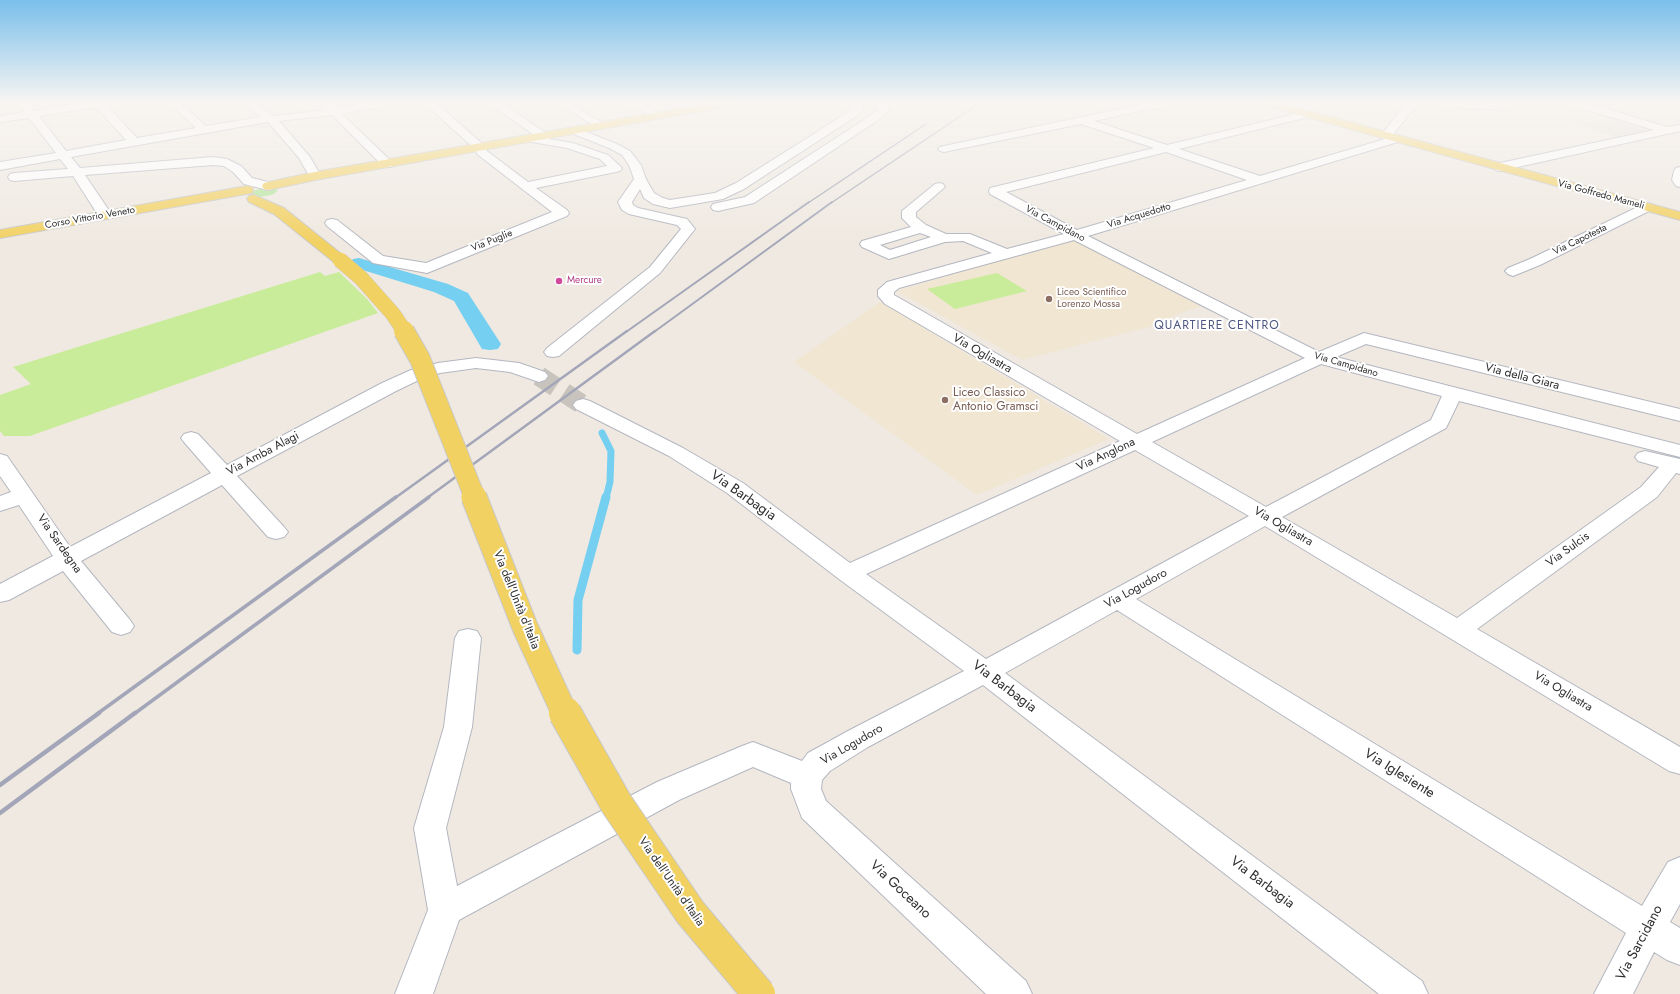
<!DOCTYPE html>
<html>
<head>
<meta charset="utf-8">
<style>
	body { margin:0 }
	canvas { display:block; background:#efe9e1 }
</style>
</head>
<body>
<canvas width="1680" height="994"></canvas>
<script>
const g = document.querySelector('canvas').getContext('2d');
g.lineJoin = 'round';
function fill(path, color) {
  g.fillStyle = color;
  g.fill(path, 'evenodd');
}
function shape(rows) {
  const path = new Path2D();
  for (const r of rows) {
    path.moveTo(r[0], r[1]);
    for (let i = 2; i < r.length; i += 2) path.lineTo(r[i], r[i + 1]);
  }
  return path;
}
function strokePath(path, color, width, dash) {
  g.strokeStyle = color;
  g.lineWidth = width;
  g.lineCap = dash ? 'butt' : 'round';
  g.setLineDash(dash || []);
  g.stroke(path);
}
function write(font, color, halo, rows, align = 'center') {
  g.font = font + ' Jost,sans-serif';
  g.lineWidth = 4;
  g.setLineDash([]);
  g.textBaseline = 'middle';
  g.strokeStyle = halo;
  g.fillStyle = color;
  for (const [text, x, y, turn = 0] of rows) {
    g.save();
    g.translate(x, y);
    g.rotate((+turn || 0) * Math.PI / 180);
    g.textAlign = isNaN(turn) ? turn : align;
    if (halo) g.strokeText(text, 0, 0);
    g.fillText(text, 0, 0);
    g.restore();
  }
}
fill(shape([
	[1294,103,1402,103,1385,127,1377,129,1308,110,1313,109],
	[1074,240,1201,306,1176,315,1160,324,1022,360,897,291,1049,246],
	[880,302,911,321,914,320,923,325,920,326,1109,439,977,495,794,362]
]), '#f0e6d1');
fill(shape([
	[263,188,274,188,278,190,274,194,266,196,257,197,249,195,253,191]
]), '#b6e59e');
fill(shape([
	[320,272,325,276,339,272,367,299,378,313,30,436,4,436,0,431,0,395,31,384,13,367],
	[997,273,1027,291,955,309,927,289]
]), '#c9ec9a');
fill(shape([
	[1561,117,1565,117,1586,123,1615,120,1650,131,1616,137]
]), '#dfdcd8');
strokePath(shape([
	[602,433,611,451,610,482,606,498]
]), '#75cff0', 7);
strokePath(shape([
	[577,650,578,600,606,497]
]), '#75cff0', 9);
fill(shape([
	[359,258,448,284,468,293,501,344,498,349,490,350,482,349,454,301,434,292,353,267,350,263,353,259,359,258]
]), '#75cff0');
strokePath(shape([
	[539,376,583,405]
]), '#c8c4bd', 20, [20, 10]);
const minor = shape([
	[18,103,29,103,34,111,81,103,108,103,106,105,137,138,196,128,169,103,180,103,206,126,261,117,244,103,256,103,273,116,326,110,321,103,331,103,336,108,364,103,387,103,382,106,342,114,394,164,392,167,384,167,332,115,279,121,310,157,321,176,319,179,315,180,311,179,299,158,268,122,71,157,80,168,213,157,227,159,241,166,252,178,272,183,274,186,272,189,268,190,244,184,233,172,224,166,213,165,85,175,112,215,110,218,105,219,100,218,73,176,14,181,10,180,8,177,10,174,14,173,68,169,60,159,0,170,0,162,56,153,29,118,0,122,0,116,25,112,18,103],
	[96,107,126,140,66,151,39,116,96,107],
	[424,103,436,103,485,146,487,151,528,182,607,166,600,159,567,148,526,141,524,139,526,137,537,137,489,103,501,103,549,135,551,137,549,139,573,143,608,155,622,168,620,171,616,172,536,188,567,210,569,213,567,216,432,271,427,273,373,263,327,226,325,223,327,220,332,219,337,220,383,256,426,263,552,212,477,154,475,149,424,103],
	[556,103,569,103,608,126,603,129,599,128,556,103],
	[627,103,641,103,663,116,662,118,654,118,627,103],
	[853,103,863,103,863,108,858,115,744,189,723,199,670,208,653,204,644,198,640,189,632,202,633,205,638,208,687,219,695,229,660,273,559,356,553,357,547,356,544,352,547,348,650,267,681,229,677,225,629,214,622,210,618,202,634,179,629,165,622,155,609,148,571,133,570,131,571,129,579,129,617,144,630,151,641,165,646,179,654,193,663,198,670,200,715,193,736,183,850,111,853,108,853,103],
	[871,103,885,103,889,110,881,118,754,203,718,211,713,210,711,207,713,204,745,197,873,114,879,109,871,103],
	[1148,103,1170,103,1165,106,1094,121,1167,145,1308,111,1312,112,1313,114,1312,116,1179,149,1260,176,1385,139,1380,136,1407,103,1418,103,1391,137,1397,136,1401,137,1403,139,1401,141,1088,236,1319,352,1364,333,1680,409,1680,421,1366,344,1336,357,1680,445,1680,457,1459,401,1446,428,1282,517,1457,618,1641,487,1659,467,1638,461,1635,457,1638,453,1645,451,1680,459,1680,474,1676,473,1657,497,1477,629,1680,747,1680,774,1669,771,1265,526,1136,599,1642,906,1668,862,1680,857,1680,904,1670,922,1680,928,1680,965,1667,960,1654,952,1633,994,1594,994,1626,933,1117,610,1005,673,1422,981,1428,994,1379,994,983,685,868,747,830,771,822,780,821,789,826,801,1026,981,1032,994,986,994,802,818,791,789,791,783,753,767,679,800,459,920,433,994,395,994,428,910,414,828,444,727,455,638,459,631,468,629,477,631,481,638,472,727,446,828,457,886,657,782,742,746,753,742,802,761,808,753,848,731,964,671,839,579,727,493,669,456,576,409,573,405,576,401,583,399,590,401,683,448,743,483,850,563,1120,441,885,304,878,296,878,290,887,282,992,253,963,241,945,242,889,259,862,247,860,244,862,241,911,227,902,218,902,211,935,184,939,183,943,184,945,187,916,212,916,217,926,225,946,234,970,234,1007,249,1064,234,990,194,989,191,990,188,1154,148,1081,124,944,152,940,151,938,149,940,147,944,146,1148,103],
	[1166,152,1247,180,1077,230,1006,192,1166,152],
	[920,233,931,237,890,250,880,245,920,233],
	[1074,240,1305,358,1137,434,894,295,894,292,899,288,1074,240],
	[1321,364,1442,396,1431,420,1266,507,1152,442,1321,364],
	[1135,450,1249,516,986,659,866,574,1135,450],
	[1439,103,1491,103,1503,105,1504,107,1499,110,1444,106,1439,103],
	[1570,103,1587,103,1667,127,1680,125,1680,131,1500,171,1496,170,1494,167,1496,164,1500,163,1654,130,1571,105,1570,103],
	[1680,167,1680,187,1676,186,1672,180,1674,171,1676,168,1680,167],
	[1646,203,1651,204,1653,207,1651,210,1540,265,1513,276,1508,274,1505,271,1508,268,1530,259,1646,203],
	[476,358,519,363,545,372,548,376,545,380,539,382,510,372,476,368,440,373,423,378,396,391,237,476,284,527,288,532,284,537,276,539,268,537,222,485,81,561,130,620,134,626,130,632,121,635,112,632,63,571,9,600,0,602,0,584,53,556,19,505,0,511,0,496,11,492,0,476,0,454,7,456,70,547,211,473,184,442,181,438,184,434,191,432,198,434,227,465,382,383,411,370,438,363,476,358]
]);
const major = shape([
	[711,103,735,103,730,106,315,180,268,190,264,189,262,186,264,183,315,172,711,103],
	[1262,103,1280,103,1680,212,1680,220,1263,105,1262,103],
	[247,186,252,187,253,190,252,193,0,238,0,230,247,186],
	[254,195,284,208,345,257,347,260,345,263,340,264,335,263,274,214,249,202,247,199,249,196,254,195]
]);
strokePath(minor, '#b4b7c1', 2);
strokePath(major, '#c9c9c9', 2);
fill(minor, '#fff');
fill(major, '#f2d163');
strokePath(shape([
	[808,203,926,124],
	[831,203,980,103]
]), '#a3a6b8', 1.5);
strokePath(shape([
	[626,332,809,202],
	[654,332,832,202]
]), '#a3a6b8', 2);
strokePath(shape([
	[395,498,627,331],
	[427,498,655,331]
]), '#a3a6b8', 2.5);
strokePath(shape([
	[97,714,396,497],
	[134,714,429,497]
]), '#a3a6b8', 3.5);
strokePath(shape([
	[0,785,99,713],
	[0,813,135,713]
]), '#a3a6b8', 4.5);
const majorBridgeFar3 = shape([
	[340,260,361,278,393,314,405,332]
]);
const majorBridgeFar2 = shape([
	[404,331,420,359,475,498]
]);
const majorBridgeFar1 = shape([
	[474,497,525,627,565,714]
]);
const majorBridge = shape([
	[565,713,616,803,690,912,759,994]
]);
strokePath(majorBridgeFar3, '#c9c9c9', 16, []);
strokePath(majorBridgeFar2, '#c9c9c9', 22, []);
strokePath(majorBridgeFar1, '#c9c9c9', 27, []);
strokePath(majorBridge, '#c9c9c9', 34, []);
strokePath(majorBridgeFar3, '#f2d163', 15);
strokePath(majorBridgeFar2, '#f2d163', 20);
strokePath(majorBridgeFar1, '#f2d163', 25);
strokePath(majorBridge, '#f2d163', 32);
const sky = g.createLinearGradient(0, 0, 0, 243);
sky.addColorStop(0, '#7abfeb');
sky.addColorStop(0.42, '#f8f5f2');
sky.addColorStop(1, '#f8f5f200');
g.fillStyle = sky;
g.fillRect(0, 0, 1680, 243);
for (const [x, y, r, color] of [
	[559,281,4,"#d1479c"],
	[1049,299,4,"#8d6e63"],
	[945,400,4,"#8d6e63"]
]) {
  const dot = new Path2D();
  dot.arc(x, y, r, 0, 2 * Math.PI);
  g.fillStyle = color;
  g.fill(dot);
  strokePath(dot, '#fff', 1.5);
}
write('10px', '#2e2e2e', '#fff', [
	["Via Goffredo Mameli",1601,195,15],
	["Via Acquedotto",1139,216,-17],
	["Corso Vittorio Veneto",90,218,-10],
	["Via Campidano",1055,224,28],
	["Via Capotesta",1580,240,-26],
	["Via Puglie",492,241,-22],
	["Via Campidano",1346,365,16]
]);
write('10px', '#b23c85', '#fff', [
	["Mercure",567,281]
], 'left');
write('10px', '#785e54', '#fff', [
	["Liceo Scientifico",1057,293],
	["Lorenzo Mossa",1057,305]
], 'left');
g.letterSpacing = '1px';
write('12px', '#4d5680', '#fff', [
	["QUARTIERE CENTRO",1217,326]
]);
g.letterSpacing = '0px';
write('12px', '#2e2e2e', '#fff', [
	["Via Ogliastra",982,354,30],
	["Via della Giara",1522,377,14],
	["Via Amba Alagi",263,454,-28],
	["Via Anglona",1106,455,-25],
	["Via Ogliastra",1283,527,30],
	["Via Sardegna",59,544,55],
	["Via Sulcis",1568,550,-36],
	["Via Logudoro",1136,589,-29],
	["Via dell'Unità d'Italia",516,600,68],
	["Via Ogliastra",1563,692,31],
	["Via Logudoro",852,745,-30],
	["Via dell'Unità d'Italia",671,882,55]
]);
write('12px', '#785e54', '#fff', [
	["Liceo Classico",953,393],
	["Antonio Gramsci",953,407]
], 'left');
write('14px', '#2e2e2e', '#fff', [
	["Via Barbagia",743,496,35],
	["Via Barbagia",1004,687,37],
	["Via Iglesiente",1399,774,32],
	["Via Barbagia",1262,883,37],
	["Via Goceano",900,890,43],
	["Via Sarcidano",1640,943,-62]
]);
</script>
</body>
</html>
